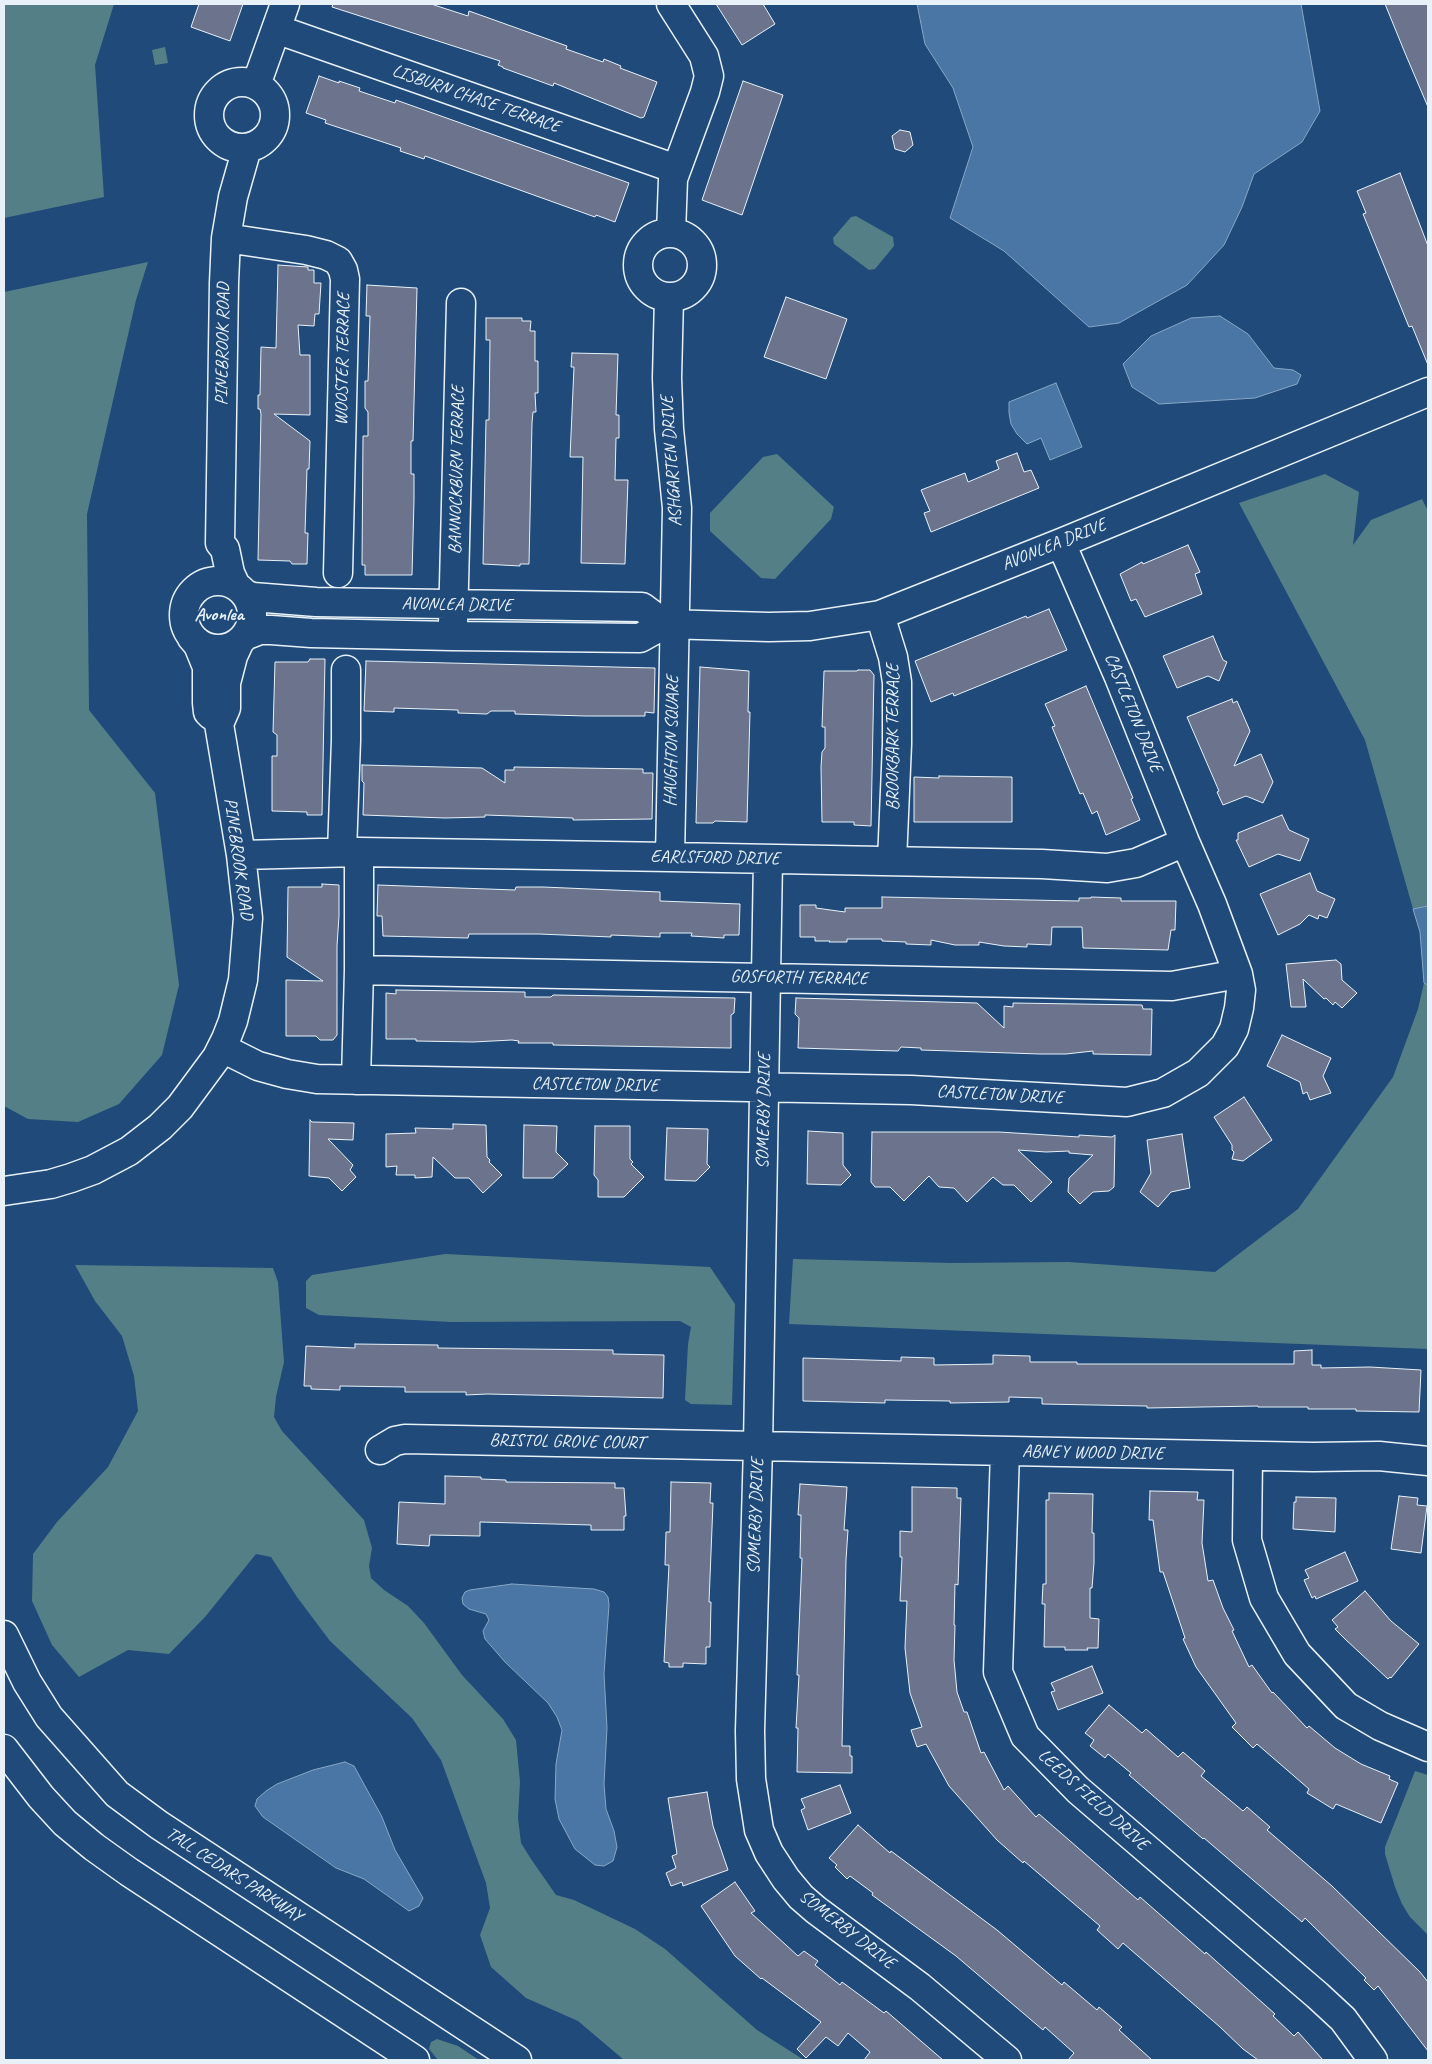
<!DOCTYPE html>
<html>
<head>
<meta charset="utf-8">
<style>
	body { margin:0 }
	#map { position:relative; width:1432px; height:2064px; overflow:hidden; background:#1f4a7a; font-family:Caveat,sans-serif }
	canvas { display:block }
	.frame { position:absolute; inset:0; border:5px solid #e8f1f8; pointer-events:none }
</style>
</head>
<body>
<div id="map">
<canvas width="1432" height="2064"></canvas>
<div class="frame"></div>
</div>
<script>
const g = document.querySelector('canvas').getContext('2d');
g.lineJoin = 'round';
function fill(path, color) {
  g.fillStyle = color;
  g.fill(path, 'evenodd');
}
function shape(rows) {
  const path = new Path2D();
  for (const r of rows) {
    if (r.length === 3) {
      path.moveTo(r[0] + r[2], r[1]);
      path.arc(r[0], r[1], r[2], 0, 2 * Math.PI);
      continue;
    }
    path.moveTo(r[0], r[1]);
    for (let i = 2; i < r.length; i += 2) path.lineTo(r[i], r[i + 1]);
  }
  return path;
}
function strokePath(path, color, width, dash) {
  g.strokeStyle = color;
  g.lineWidth = width;
  g.lineCap = dash ? 'butt' : 'round';
  g.setLineDash(dash || []);
  g.stroke(path);
}
function write(font, color, halo, rows, align = 'center') {
  g.font = font + ' Caveat,sans-serif';
  g.lineWidth = 4;
  g.setLineDash([]);
  g.textBaseline = 'middle';
  g.strokeStyle = halo;
  g.fillStyle = color;
  for (const [text, x, y, turn = 0] of rows) {
    g.save();
    g.translate(x, y);
    g.rotate((+turn || 0) * Math.PI / 180);
    g.textAlign = isNaN(turn) ? turn : align;
    if (halo) g.strokeText(text, 0, 0);
    g.fillText(text, 0, 0);
    g.restore();
  }
}
fill(shape([
	[4,4,114,4,95,65,104,197,4,218],
	[165,47,168,63,155,65,152,50],
	[856,216,893,237,894,246,875,269,869,270,834,244,833,238,851,217],
	[148,262,136,300,87,514,89,710,155,793,179,985,162,1055,119,1104,78,1122,28,1119,4,1106,4,292],
	[777,454,834,507,831,519,775,579,761,578,710,531,710,513,763,457],
	[1325,474,1359,492,1353,545,1371,520,1422,499,1428,511,1428,906,1413,909,1365,740,1239,503],
	[1424,983,1428,985,1428,1349,789,1324,793,1259,952,1263,1068,1262,1215,1272,1298,1209,1393,1077,1418,1009],
	[445,1254,710,1267,735,1304,732,1405,691,1404,685,1400,688,1344,691,1327,680,1321,451,1322,319,1315,306,1308,306,1281,312,1275],
	[75,1265,273,1268,278,1282,284,1362,276,1397,274,1417,282,1431,364,1520,372,1548,369,1566,371,1578,384,1590,408,1606,424,1623,462,1675,503,1719,516,1740,520,1782,518,1818,521,1843,531,1859,556,1895,574,1900,635,1929,665,1949,757,2030,804,2060,624,2060,578,2021,526,1998,491,1967,480,1935,490,1908,486,1883,441,1760,412,1718,330,1641,297,1597,271,1557,256,1554,205,1617,169,1654,128,1650,79,1677,52,1645,32,1601,33,1554,57,1522,108,1467,138,1411,134,1376,122,1336,95,1301],
	[1415,1771,1428,1775,1428,1935,1410,1917,1402,1904,1395,1887,1385,1854,1385,1847],
	[437,2039,458,2046,479,2060,438,2060,429,2049,431,2042]
]), '#557f86');
const water = shape([
	[917,4,1301,4,1320,111,1302,142,1254,174,1242,207,1224,245,1187,285,1119,323,1089,327,1004,251,950,218,973,147,953,88,925,44,917,4],
	[1220,316,1248,334,1274,368,1293,370,1301,375,1297,384,1255,398,1159,404,1132,387,1123,364,1151,336,1191,318,1220,316],
	[1056,383,1082,447,1050,460,1041,438,1027,444,1017,434,1011,424,1009,413,1009,402,1056,383],
	[1428,906,1428,985,1424,983,1420,932,1413,909,1428,906],
	[512,1584,594,1589,604,1592,608,1597,609,1605,604,1674,607,1728,604,1784,606,1809,614,1831,617,1847,613,1861,604,1866,595,1865,575,1849,559,1819,555,1799,556,1764,562,1730,557,1717,548,1703,505,1662,485,1639,483,1631,489,1620,486,1614,469,1609,463,1604,462,1598,465,1592,470,1590,512,1584],
	[345,1762,354,1766,382,1817,395,1850,423,1898,419,1906,409,1911,364,1879,336,1868,263,1817,255,1806,257,1799,266,1791,277,1784,313,1770,345,1762]
]);
fill(water, '#4976a4');
strokePath(water, '#89a7c6', 1);
const building = shape([
	[199,4,243,4,230,41,191,27,199,4],
	[333,4,431,4,468,16,469,11,567,46,566,49,603,62,604,59,621,66,620,68,657,82,644,117,641,118,554,83,553,86,503,68,503,67,498,65,500,61,332,7,333,4],
	[716,4,763,4,775,24,742,45,716,4],
	[1385,4,1428,4,1428,107,1405,53,1385,4],
	[319,76,339,83,339,81,360,88,359,91,395,103,396,100,629,183,615,222,596,215,595,217,425,156,424,159,400,151,401,148,325,123,326,120,306,113,319,76],
	[743,81,783,95,742,215,702,200,743,81],
	[900,130,910,132,913,145,905,152,895,149,892,136,900,130],
	[1400,173,1428,246,1428,365,1412,326,1409,327,1363,214,1366,213,1357,191,1400,173],
	[278,265,308,267,308,270,314,270,314,283,321,283,319,314,315,314,314,326,298,325,300,355,310,355,310,415,274,414,310,441,309,469,307,469,305,533,308,533,307,564,292,564,290,561,258,560,261,414,260,409,258,409,258,395,260,395,261,347,276,348,278,265],
	[367,285,417,288,413,441,411,441,411,474,414,474,414,500,412,575,365,575,365,565,362,565,363,436,368,436,368,412,365,408,365,381,368,381,370,316,366,316,367,285],
	[786,297,847,319,826,379,764,357,786,297],
	[486,318,522,318,522,321,531,321,530,331,535,331,535,361,538,361,538,393,535,393,536,412,533,412,532,423,529,564,520,564,520,566,483,564,486,420,489,420,490,340,486,340,486,318],
	[572,353,618,354,616,415,619,415,619,438,616,438,615,480,628,480,625,564,581,563,583,457,570,457,574,367,571,367,572,353],
	[1017,453,1024,472,1031,470,1039,488,931,532,924,513,930,511,921,490,965,473,968,482,999,469,996,461,1017,453],
	[1188,545,1200,572,1195,574,1202,594,1145,617,1136,599,1131,601,1120,574,1142,562,1143,564,1188,545],
	[1049,609,1067,650,954,696,953,693,931,702,915,661,1026,616,1027,618,1049,609],
	[1213,636,1223,660,1227,662,1219,681,1208,676,1177,688,1163,656,1213,636],
	[310,659,325,659,322,815,307,815,307,812,272,811,272,756,277,756,277,735,273,732,275,662,308,662,310,659],
	[366,661,655,668,654,713,645,712,645,716,586,716,515,714,515,711,491,711,487,714,458,713,458,710,394,708,394,712,364,711,366,661],
	[700,667,749,671,748,712,750,712,747,822,715,821,713,823,696,823,700,667],
	[858,670,870,670,874,675,871,826,854,825,854,822,822,822,821,767,822,752,825,748,825,727,822,727,824,671,857,671,858,670],
	[1086,686,1133,798,1131,799,1140,820,1106,835,1097,811,1092,814,1083,793,1080,794,1052,727,1055,726,1045,704,1086,686],
	[1232,699,1233,703,1237,701,1250,731,1234,766,1261,754,1273,782,1263,803,1246,796,1223,805,1217,792,1219,791,1187,717,1232,699],
	[362,765,482,768,505,783,505,770,514,770,514,767,643,769,643,773,653,773,652,819,573,820,573,818,485,815,485,817,445,818,363,815,364,783,362,781,362,765],
	[939,776,1012,777,1012,822,914,822,914,777,939,778,939,776],
	[1282,815,1289,830,1309,839,1300,861,1278,854,1249,867,1236,840,1238,840,1238,833,1282,815],
	[1310,873,1317,891,1335,899,1327,918,1319,915,1318,919,1309,915,1300,924,1278,935,1260,894,1310,873],
	[322,884,339,885,339,916,337,946,337,1035,333,1040,320,1040,316,1036,286,1036,286,980,323,981,287,957,288,887,322,887,322,884],
	[378,885,515,890,516,887,543,887,660,892,660,901,740,904,739,935,724,935,724,938,691,936,692,933,660,933,660,937,611,935,611,937,539,934,469,934,468,938,383,936,382,916,377,916,378,885],
	[882,897,1079,901,1079,898,1091,898,1091,897,1121,898,1121,901,1176,901,1175,930,1171,930,1168,950,1083,948,1082,927,1052,927,1051,945,1027,944,1027,947,1004,946,979,942,979,945,955,945,931,940,931,945,906,944,906,942,882,941,882,939,847,939,847,942,829,942,830,941,815,941,815,937,800,937,800,905,816,905,816,908,845,912,845,908,882,908,882,897],
	[1336,960,1341,964,1342,980,1357,993,1342,1008,1335,1002,1333,1005,1326,998,1324,999,1303,979,1306,1007,1291,1007,1286,964,1336,960],
	[396,990,525,992,525,997,551,997,553,995,735,998,734,1013,731,1015,731,1048,553,1045,553,1043,518,1043,519,1041,512,1040,473,1042,416,1041,416,1039,386,1039,386,993,396,994,396,990],
	[796,998,977,1003,1004,1028,1004,1006,1013,1007,1013,1003,1142,1005,1143,1009,1152,1009,1151,1055,1093,1054,1093,1051,1066,1054,1040,1054,921,1050,921,1048,901,1047,898,1051,798,1048,799,1018,795,1014,796,998],
	[1282,1035,1331,1058,1323,1076,1331,1093,1310,1100,1307,1092,1303,1094,1300,1082,1267,1066,1282,1035],
	[1244,1097,1272,1140,1243,1161,1232,1159,1234,1152,1232,1150,1232,1145,1214,1117,1244,1097],
	[310,1120,312,1122,354,1123,353,1140,328,1139,353,1165,350,1170,356,1177,342,1191,329,1178,309,1176,310,1120],
	[453,1124,486,1125,487,1157,490,1160,489,1162,502,1175,483,1193,469,1178,455,1178,433,1157,432,1177,415,1178,415,1175,396,1175,397,1166,386,1167,386,1134,416,1133,415,1128,453,1129,453,1124],
	[524,1125,557,1126,556,1152,568,1164,553,1178,523,1178,524,1125],
	[595,1126,630,1126,630,1159,633,1162,631,1164,644,1177,624,1197,598,1197,598,1180,594,1175,595,1126],
	[667,1128,708,1129,707,1164,710,1167,696,1181,665,1180,667,1128],
	[808,1131,843,1133,843,1165,851,1175,841,1185,807,1184,808,1131],
	[872,1132,999,1132,1079,1137,1079,1135,1112,1137,1115,1135,1114,1187,1109,1191,1093,1192,1080,1204,1068,1192,1069,1178,1093,1155,1069,1153,1069,1151,1046,1152,1018,1150,1052,1182,1031,1202,1014,1185,1003,1185,993,1177,967,1202,954,1188,939,1187,929,1176,904,1201,890,1187,875,1187,871,1182,872,1132],
	[1182,1134,1190,1188,1171,1192,1158,1207,1140,1192,1151,1173,1147,1140,1182,1134],
	[355,1344,438,1345,438,1348,613,1350,613,1354,664,1355,663,1398,487,1394,466,1395,466,1392,405,1392,405,1387,340,1386,340,1390,311,1389,311,1386,304,1386,306,1346,355,1348,355,1344],
	[1312,1350,1312,1365,1321,1365,1321,1368,1370,1367,1421,1370,1419,1412,1356,1411,1356,1409,1308,1409,1308,1407,1258,1407,1258,1406,1147,1408,1147,1406,1042,1404,1042,1398,1009,1397,1009,1402,950,1403,950,1401,885,1400,885,1403,803,1401,803,1358,901,1361,901,1357,934,1358,934,1365,993,1364,993,1355,1030,1356,1030,1362,1077,1362,1077,1364,1294,1364,1294,1351,1312,1350],
	[445,1476,481,1477,481,1479,506,1480,506,1482,615,1483,615,1488,624,1488,626,1516,624,1516,624,1530,591,1530,591,1525,480,1522,480,1536,430,1535,429,1546,397,1544,399,1502,445,1504,445,1476],
	[671,1482,711,1483,710,1503,713,1503,709,1602,711,1602,710,1647,706,1647,706,1664,683,1663,683,1667,669,1667,669,1663,664,1662,669,1565,665,1565,666,1532,670,1532,671,1482],
	[800,1484,847,1487,844,1530,848,1530,846,1560,842,1746,850,1746,850,1756,852,1756,852,1773,797,1772,798,1728,796,1728,799,1675,797,1675,802,1558,800,1558,801,1515,798,1515,800,1484],
	[912,1487,957,1488,957,1498,961,1498,958,1585,955,1584,954,1625,955,1625,954,1660,957,1692,964,1712,967,1712,981,1753,984,1752,1004,1790,1008,1786,1036,1817,1039,1814,1138,1900,1140,1897,1205,1954,1206,1952,1275,2014,1273,2016,1294,2036,1298,2032,1323,2060,1258,2060,1243,2049,1220,2027,1123,1943,1118,1949,1097,1930,1100,1926,1024,1861,1023,1863,997,1840,949,1786,926,1744,917,1747,911,1730,922,1727,910,1693,905,1648,907,1601,900,1601,902,1557,900,1557,900,1531,912,1532,912,1487],
	[1150,1491,1198,1492,1197,1500,1204,1500,1202,1543,1208,1581,1213,1580,1223,1608,1234,1630,1232,1631,1249,1667,1252,1665,1272,1693,1273,1692,1307,1728,1309,1726,1335,1748,1361,1764,1390,1776,1389,1779,1398,1783,1381,1823,1336,1804,1333,1809,1307,1793,1309,1789,1257,1744,1253,1748,1232,1727,1236,1723,1196,1667,1183,1639,1185,1638,1163,1572,1160,1572,1153,1520,1149,1520,1150,1491],
	[1049,1493,1093,1494,1092,1533,1094,1533,1094,1563,1092,1588,1090,1588,1090,1618,1099,1619,1098,1648,1087,1648,1088,1650,1065,1650,1065,1647,1044,1647,1045,1604,1042,1604,1043,1584,1046,1584,1046,1500,1049,1500,1049,1493],
	[1399,1496,1418,1498,1417,1505,1427,1506,1421,1553,1391,1549,1399,1496],
	[1296,1497,1336,1498,1335,1532,1293,1529,1294,1502,1296,1502,1296,1497],
	[1345,1552,1358,1581,1316,1599,1315,1596,1312,1598,1304,1580,1309,1578,1305,1570,1345,1552],
	[1365,1591,1391,1621,1419,1644,1391,1678,1390,1677,1388,1679,1345,1639,1335,1629,1338,1627,1332,1620,1365,1591],
	[1092,1666,1103,1693,1058,1710,1051,1692,1055,1691,1051,1683,1092,1666],
	[1109,1705,1142,1733,1146,1729,1178,1757,1183,1752,1205,1771,1201,1776,1243,1811,1247,1807,1270,1827,1267,1830,1332,1886,1420,1972,1428,1982,1428,2051,1378,1986,1374,1990,1364,1980,1366,1978,1305,1918,1302,1922,1204,1838,1203,1839,1129,1775,1131,1773,1108,1754,1105,1758,1090,1746,1094,1740,1085,1733,1109,1705],
	[840,1785,851,1813,808,1830,801,1810,805,1808,801,1799,840,1785],
	[707,1792,713,1826,728,1870,683,1886,682,1882,671,1886,666,1873,676,1868,672,1856,677,1854,668,1798,707,1792],
	[858,1825,890,1853,891,1851,997,1930,1062,1985,1064,1982,1097,2010,1099,2007,1122,2027,1119,2030,1152,2060,1068,2060,1074,2053,1045,2027,1043,2030,956,1956,872,1895,873,1893,850,1876,847,1879,835,1867,837,1865,829,1858,858,1825],
	[735,1882,755,1911,751,1913,798,1956,804,1951,818,1961,815,1965,840,1985,842,1982,884,2013,886,2011,943,2060,864,2060,870,2052,848,2033,838,2046,826,2037,806,2058,797,2049,821,2022,762,1978,761,1979,735,1956,701,1906,735,1882]
]);
fill(building, '#6b748c');
strokePath(building, '#e8f1f8', 1);
const minor = shape([
	[671,4,704,56,709,76,705,92,673,179,671,233],
	[276,29,676,169],
	[242,115,33],
	[256,85,285,4],
	[670,265,32],
	[226,238,306,250,326,255,338,261,343,270,345,279,338,573],
	[669,297,667,378,669,429,677,508,670,857],
	[218,615,34],
	[236,586,230,573,225,549,220,543,224,283,226,238,233,197,247,148],
	[245,594,253,597,316,602,642,607,665,624],
	[880,615,893,657,897,682,897,744,892,861],
	[453,624,461,303],
	[247,635,260,630,271,630,311,633,452,636,640,638,665,624,769,627,810,626,880,615,1061,543,1428,392],
	[192,638,198,645,207,667,207,703,208,712,211,715],
	[342,852,346,740,346,670],
	[241,855,359,852,670,857,1042,864,1107,868,1136,863,1185,842],
	[768,859,758,1446,750,1731,751,1779,759,1830,769,1853,786,1879,801,1897,816,1910,920,1987,1007,2060],
	[359,970,1172,986,1238,974],
	[222,1048,258,1066,287,1074,317,1079,911,1090,1127,1102,1163,1093,1198,1073,1225,1046,1234,1029,1239,1008,1241,990,1238,974,1212,904,1185,842,1119,677,1061,543],
	[356,1080,359,970,359,852],
	[4,1191,51,1184,71,1178,93,1170,129,1151,160,1127,180,1107,217,1057,226,1039,233,1021,243,980,248,918,241,855,219,724,226,708,226,683,233,656,239,643],
	[380,1450,395,1441,405,1439,1313,1457,1379,1456,1428,1461],
	[1005,1451,998,1672,1025,1736,1078,1790,1317,1995,1343,2019,1373,2060],
	[1248,1456,1247,1540,1264,1598,1297,1654,1346,1706,1380,1726,1428,1747]
]);
const major = shape([
	[4,1635,27,1682,49,1717,117,1794,159,1825,517,2060],
	[4,1749,41,1797,65,1823,94,1847,129,1872,415,2060]
]);
strokePath(minor, '#e8f1f8', 31);
strokePath(major, '#e8f1f8', 31);
strokePath(minor, '#1f4a7a', 28);
strokePath(major, '#1f4a7a', 28);
write('18px', '#e8f1f8', '#1f4a7a', [
	["LISBURN CHASE TERRACE",476,99,19],
	["PINEBROOK ROAD",223,344,-89],
	["WOOSTER TERRACE",343,359,-89],
	["ASHGARTEN DRIVE",672,461,-94],
	["BANNOCKBURN TERRACE",457,470,-89],
	["AVONLEA DRIVE",1054,545,-22],
	["AVONLEA DRIVE",457,605,1],
	["CASTLETON DRIVE",1133,713,68],
	["BROOKBARK TERRACE",893,737,-90],
	["HAUGHTON SQUARE",672,741,-89],
	["EARLSFORD DRIVE",715,858,1],
	["PINEBROOK ROAD",238,859,82],
	["GOSFORTH TERRACE",799,978,1],
	["CASTLETON DRIVE",595,1085,1],
	["CASTLETON DRIVE",1000,1095,3],
	["SOMERBY DRIVE",764,1111,-89],
	["BRISTOL GROVE COURT",567,1442,1],
	["ABNEY WOOD DRIVE",1093,1453,1],
	["SOMERBY DRIVE",756,1516,-88],
	["LEEDS FIELD DRIVE",1093,1800,42],
	["TALL CEDARS PARKWAY",234,1875,33],
	["SOMERBY DRIVE",847,1930,38]
]);
write('bold 19px', '#e8f1f8', '#1f4a7a', [
	["Avonlea",219,615]
]);
</script>
</body>
</html>
